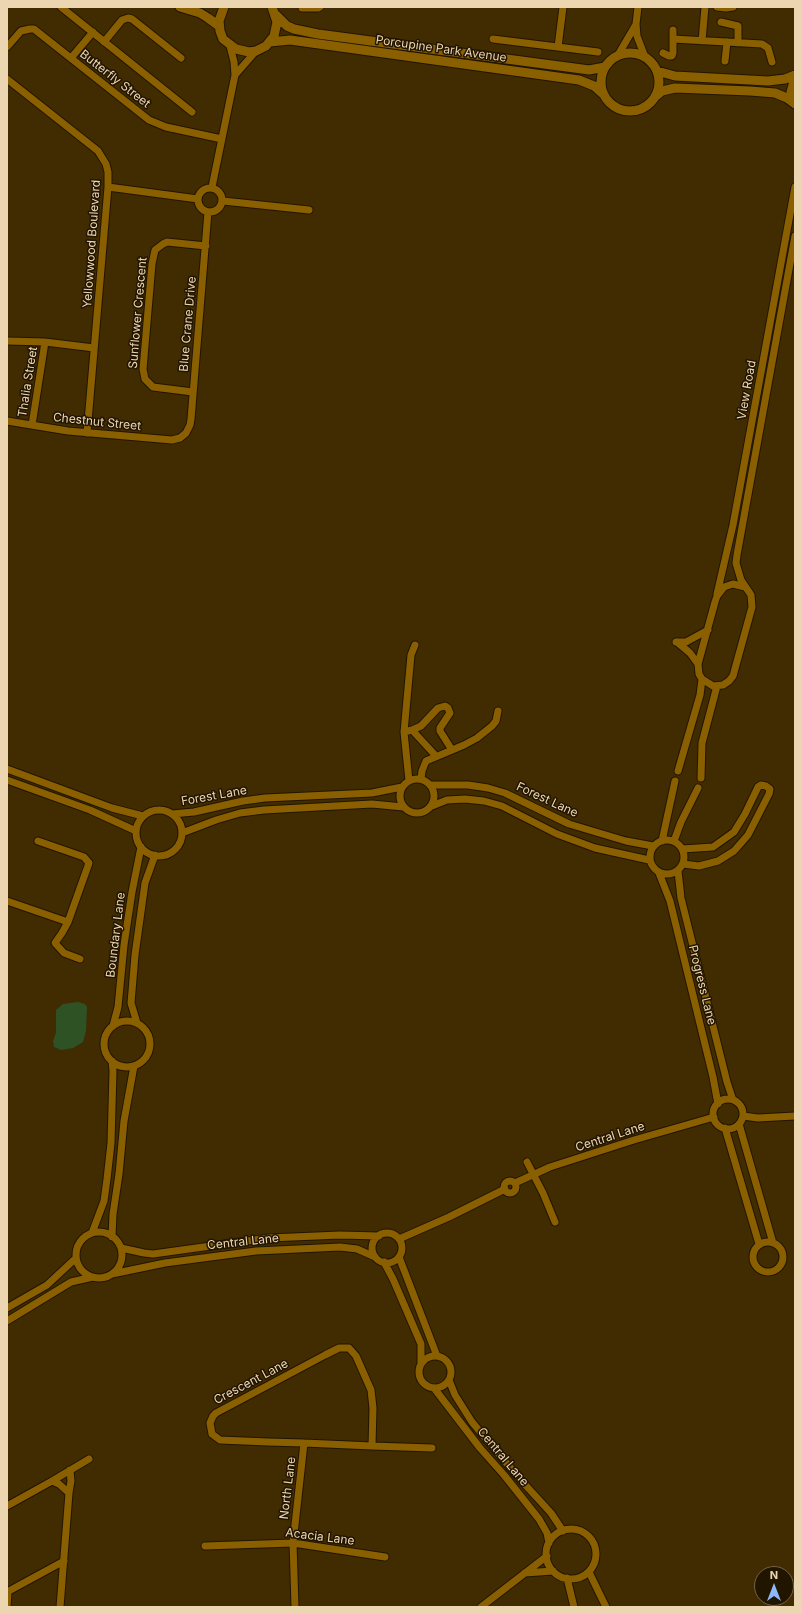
<!DOCTYPE html>
<html>
<head>
<meta charset="utf-8">
<style>
	body { margin:0 }
	#map { position:relative; width:802px; height:1614px; overflow:hidden; background:#412b00; font-family:Inter,sans-serif }
	canvas { display:block }
	.frame { position:absolute; inset:0; border:8px solid #ecd5b1; pointer-events:none }
	.north { position:absolute; left:754px; top:1566px; width:40px; height:40px; box-sizing:border-box; background:#221500; border:1px solid #736247; border-radius:50%; rotate:0deg; font-size:11px; font-weight:700; line-height:16px; text-align:center; color:#ecd5b1 }
	.north::after { content:''; display:block; margin:auto; width:14px; height:18px; background:#8db9fc; clip-path:polygon(50% 0,100% 100%,50% 72%,0 100%) }
</style>
</head>
<body>
<div id="map">
<canvas width="802" height="1614"></canvas>
<div class="frame"></div>
<div class="north">N</div>
</div>
<script>
const g = document.querySelector('canvas').getContext('2d');
g.lineJoin = 'round';
function fill(path, color) {
  g.fillStyle = color;
  g.fill(path, 'evenodd');
}
function shape(rows) {
  const path = new Path2D();
  for (const r of rows) {
    if (r.length === 3) {
      path.moveTo(r[0] + r[2], r[1]);
      path.arc(r[0], r[1], r[2], 0, 2 * Math.PI);
      continue;
    }
    path.moveTo(r[0], r[1]);
    for (let i = 2; i < r.length; i += 2) path.lineTo(r[i], r[i + 1]);
  }
  return path;
}
function strokePath(path, color, width, dash) {
  g.strokeStyle = color;
  g.lineWidth = width;
  g.lineCap = dash ? 'butt' : 'round';
  g.setLineDash(dash || []);
  g.stroke(path);
}
function write(font, color, halo, rows, align = 'center') {
  g.font = font + ' Inter,sans-serif';
  g.lineWidth = 3;
  g.setLineDash([]);
  g.textBaseline = 'middle';
  g.strokeStyle = halo;
  g.fillStyle = color;
  for (const [text, x, y, turn = 0] of rows) {
    g.save();
    g.translate(x, y);
    g.rotate((+turn || 0) * Math.PI / 180);
    g.textAlign = isNaN(turn) ? turn : align;
    if (halo) g.strokeText(text, 0, 0);
    g.fillText(text, 0, 0);
    g.restore();
  }
}
fill(shape([
	[78,1002,85,1004,87,1007,86,1031,83,1042,73,1048,61,1050,54,1047,53,1041,56,1033,56,1010,63,1004]
]), '#2f5225');
const street = shape([
	[61,7,192,112],
	[638,7,636,24,637,36,645,57],
	[717,7,726,8,733,7],
	[302,8,318,8,320,7],
	[721,22,738,26,738,43],
	[493,39,598,52],
	[673,39,762,44,768,48,772,62],
	[702,41,705,7],
	[104,42,122,20,128,18,132,19,181,58],
	[7,47,21,31,30,29,34,29,149,120,166,127,222,139],
	[558,47,563,7],
	[663,53,669,56,672,56,673,53,673,30],
	[618,55,635,26],
	[71,58,93,32],
	[725,61,727,42],
	[235,75,256,51],
	[7,79,98,151,106,164,108,172,108,187,87,433],
	[108,187,198,199],
	[212,187,235,75,234,62,230,46],
	[210,200,12],
	[223,201,309,210],
	[7,341,45,342,94,348],
	[193,392,153,387,145,379,143,369,152,264,155,250,163,244,167,242,206,246],
	[7,421,68,431,172,440,180,438,186,433,190,425,191,419,208,212],
	[32,425,45,342],
	[745,587,733,584,724,587,717,596,715,602,698,664,699,674,702,679,713,686,723,685,729,681,733,676,752,607,751,595,741,580,736,563,737,555,795,236],
	[717,594,733,525,795,187],
	[676,642,686,642,708,630],
	[677,642,690,653,698,664],
	[412,730,436,756],
	[404,732,412,730,421,726,438,708,445,706,448,708,450,713,440,728,440,731,452,750],
	[7,769,112,808,143,816],
	[678,771,700,695,702,679],
	[701,778,702,743,717,686],
	[417,796,17],
	[421,779,422,771,426,761,464,745,477,738,492,726,496,721,498,711],
	[7,780,90,810,136,831],
	[409,781,404,732,411,655,415,645],
	[431,785,468,785,488,788,505,793,569,824,626,841,653,846],
	[432,806,447,800,465,799,484,801,502,806,557,834,595,848,649,860],
	[159,833,23],
	[172,814,194,812,243,801,265,798,372,793,402,787],
	[182,833,216,820,240,813,264,810,372,804,403,807],
	[667,857,17],
	[38,841,84,857,89,863,68,922,62,933,55,943,64,953,80,959],
	[662,841,675,781],
	[674,841,681,822,698,788],
	[682,849,713,847,734,832,745,814,758,787,761,785,766,786,770,789,769,794,748,835,734,851,718,861,699,866,683,864],
	[678,871,681,898,727,1082,733,1100],
	[659,873,670,901,713,1077,718,1104],
	[7,901,68,922],
	[127,1044,23],
	[137,1023,131,1003,135,955,145,883,155,855],
	[113,1026,118,1007,124,945,132,892,141,847],
	[728,1114,15],
	[743,1116,758,1118,795,1116],
	[739,1124,773,1243],
	[725,1128,759,1244],
	[527,1162,543,1193,555,1222],
	[510,1187,6],
	[515,1183,550,1167,634,1140,714,1117],
	[99,1255,23],
	[92,1233,104,1201,107,1179,111,1143,113,1071,112,1061],
	[387,1248,15],
	[112,1237,113,1214,119,1174,124,1121,134,1066],
	[399,1239,449,1217,505,1189],
	[768,1257,15],
	[121,1248,144,1253,153,1254,269,1238,340,1235,379,1236],
	[399,1257,437,1356],
	[384,1262,393,1279,421,1344,421,1364],
	[112,1274,165,1263,256,1251,340,1247,357,1249,375,1257],
	[7,1308,47,1285,76,1258],
	[7,1321,71,1282,93,1277],
	[435,1372,16],
	[449,1380,455,1395,472,1422,519,1478,551,1513,563,1531],
	[434,1388,480,1448,504,1475,539,1519,547,1533,549,1543],
	[372,1446,373,1408,371,1390,356,1356,349,1348,339,1348,325,1355,216,1413,213,1416,210,1423,212,1434,220,1440,268,1442,304,1443,372,1446,432,1448],
	[52,1481,89,1459],
	[69,1493,71,1481,70,1470],
	[7,1506,52,1481,59,1484,69,1493,60,1607],
	[571,1554,25],
	[205,1546,293,1543,385,1557],
	[589,1572,606,1607],
	[525,1573,553,1571],
	[567,1578,574,1607],
	[7,1592,64,1561],
	[7,1607,8,1592],
	[295,1607,293,1543,304,1443],
	[481,1607,547,1556]
]);
const secondary = shape([
	[180,7,200,13,208,18,219,26],
	[224,7,219,21,220,31,223,39,236,49,249,52,256,51,266,46,274,36,277,22,272,7],
	[276,15,287,26,294,29,318,34,582,69,589,70,605,67],
	[270,42,290,40,579,80,594,86,604,95],
	[630,82,29],
	[657,71,675,76,768,81,785,79,795,75],
	[795,78,791,92,795,104],
	[656,96,662,91,675,88,750,91,775,93,787,98,795,104]
]);
strokePath(street, '#221500', 9);
strokePath(secondary, '#221500', 11);
strokePath(street, '#895f00', 7);
strokePath(secondary, '#895f00', 9);
write('12px', '#ecd5b1', '#221500', [
	["Porcupine Park Avenue",441,49,8],
	["Butterfly Street",115,79,38],
	["Yellowwood Boulevard",92,244,-86],
	["Sunflower Crescent",138,313,-85],
	["Blue Crane Drive",188,324,-85],
	["Thalia Street",28,382,-81],
	["View Road",747,390,-80],
	["Chestnut Street",97,422,6],
	["Forest Lane",214,796,-10],
	["Forest Lane",547,800,25],
	["Boundary Lane",116,935,-83],
	["Progress Lane",702,985,76],
	["Central Lane",610,1137,-18],
	["Central Lane",243,1242,-6],
	["Crescent Lane",251,1382,-28],
	["Central Lane",503,1457,50],
	["North Lane",288,1488,-83],
	["Acacia Lane",320,1537,7]
]);
</script>
</body>
</html>
